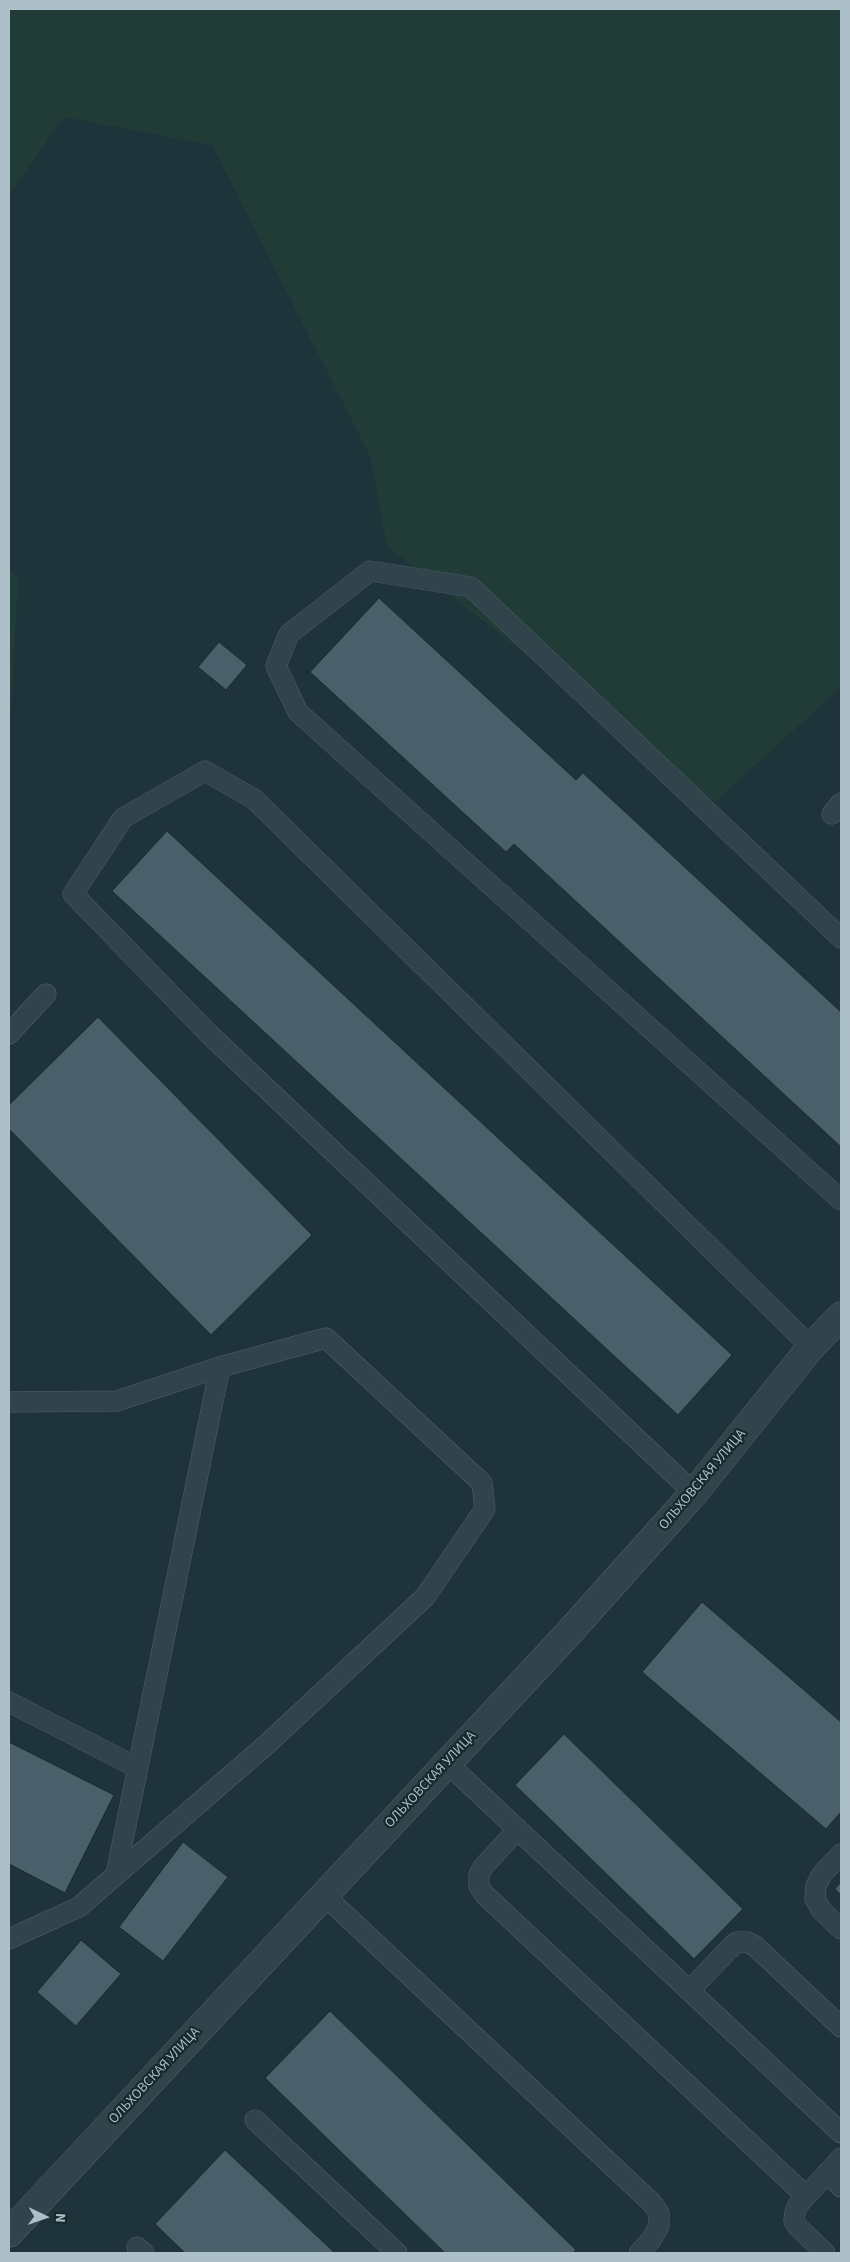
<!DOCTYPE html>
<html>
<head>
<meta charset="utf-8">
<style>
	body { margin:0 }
	#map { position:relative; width:850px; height:2262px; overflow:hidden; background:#1f333b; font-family:"Source Sans 3",sans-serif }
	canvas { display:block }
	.frame { position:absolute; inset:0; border:10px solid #adbfc8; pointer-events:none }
	.north { position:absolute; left:20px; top:2192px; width:50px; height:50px; -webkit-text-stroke:4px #18282f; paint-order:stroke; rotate:93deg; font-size:14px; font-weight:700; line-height:20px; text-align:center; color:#adbfc8 }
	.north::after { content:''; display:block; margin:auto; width:18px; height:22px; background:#adbfc8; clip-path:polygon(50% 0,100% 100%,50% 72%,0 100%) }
</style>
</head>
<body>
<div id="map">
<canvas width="850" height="2262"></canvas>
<div class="frame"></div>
<div class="north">N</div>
</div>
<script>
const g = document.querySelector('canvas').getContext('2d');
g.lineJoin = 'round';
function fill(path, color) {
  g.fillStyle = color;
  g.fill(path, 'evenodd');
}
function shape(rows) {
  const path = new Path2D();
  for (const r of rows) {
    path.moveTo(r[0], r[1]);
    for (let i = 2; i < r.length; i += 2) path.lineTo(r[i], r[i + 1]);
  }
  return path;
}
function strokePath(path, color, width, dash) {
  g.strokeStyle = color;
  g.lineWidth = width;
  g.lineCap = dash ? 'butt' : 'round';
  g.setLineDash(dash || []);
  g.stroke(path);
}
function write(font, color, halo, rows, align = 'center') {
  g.font = font + ' "Source Sans 3",sans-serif';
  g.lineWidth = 4.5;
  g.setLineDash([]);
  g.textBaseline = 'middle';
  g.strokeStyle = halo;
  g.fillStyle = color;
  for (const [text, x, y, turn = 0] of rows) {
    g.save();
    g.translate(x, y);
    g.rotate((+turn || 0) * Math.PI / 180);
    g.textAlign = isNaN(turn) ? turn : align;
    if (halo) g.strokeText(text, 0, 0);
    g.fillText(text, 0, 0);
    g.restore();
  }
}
fill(shape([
	[9,9,841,9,841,687,715,802,387,546,370,456,212,145,64,117,9,195],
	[9,567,18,580,9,745]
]), '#213c37');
const building = shape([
	[379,598,576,780,583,773,841,1012,841,1147,514,844,506,852,310,672,379,598],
	[219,642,247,665,226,690,198,667,219,642],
	[167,831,732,1355,678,1415,112,891,167,831],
	[98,1017,312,1235,211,1335,9,1129,9,1105,98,1017],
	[702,1602,841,1722,841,1812,826,1829,642,1672,702,1602],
	[564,1734,743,1909,694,1959,515,1785,564,1734],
	[9,1742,114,1795,65,1893,9,1864,9,1742],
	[183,1842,228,1877,163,1961,119,1927,183,1842],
	[841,1882,841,1895,835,1889,841,1882],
	[81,1940,121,1974,76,2026,37,1992,81,1940],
	[330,2011,576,2250,573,2253,445,2253,265,2078,330,2011],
	[225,2150,335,2253,185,2253,155,2224,225,2150]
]);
fill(building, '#49606a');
strokePath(building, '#1a2a31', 1);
const lane = shape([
	[832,814,841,803],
	[841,938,471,587,370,571,289,634,276,666,298,712,841,1200],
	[9,1034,46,994],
	[9,1402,117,1401,220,1367],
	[694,1493,209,1034,73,894,123,818,205,771,254,799,811,1347],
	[9,1702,138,1768],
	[447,1763,841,2133],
	[518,1829,483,1867,479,1875,479,1886,485,1895,806,2196],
	[841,1854,822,1874,816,1886,815,1899,822,1911,841,1929],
	[324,1895,652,2203,659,2213,659,2226,651,2240,639,2253],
	[9,1939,79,1907,266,1745,425,1597,485,1509,482,1483,326,1338,220,1367,116,1874],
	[690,1990,729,1949,737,1942,747,1942,755,1946,841,2027],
	[255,2120,397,2253],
	[827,2173,841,2187],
	[137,2247,144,2253],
	[825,2253,798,2227,794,2221,795,2212,798,2205,841,2158]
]);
const street = shape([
	[9,2233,566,1636,694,1493,811,1347,841,1316]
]);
strokePath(lane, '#506169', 21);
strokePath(street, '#506169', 29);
strokePath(lane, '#32444b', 20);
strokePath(street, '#32444b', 28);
write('14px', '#adbfc8', '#18282f', [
	["ОЛЬХОВСКАЯ УЛИЦА",703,1480,-50],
	["ОЛЬХОВСКАЯ УЛИЦА",431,1780,-47],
	["ОЛЬХОВСКАЯ УЛИЦА",155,2076,-47]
]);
</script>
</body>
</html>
